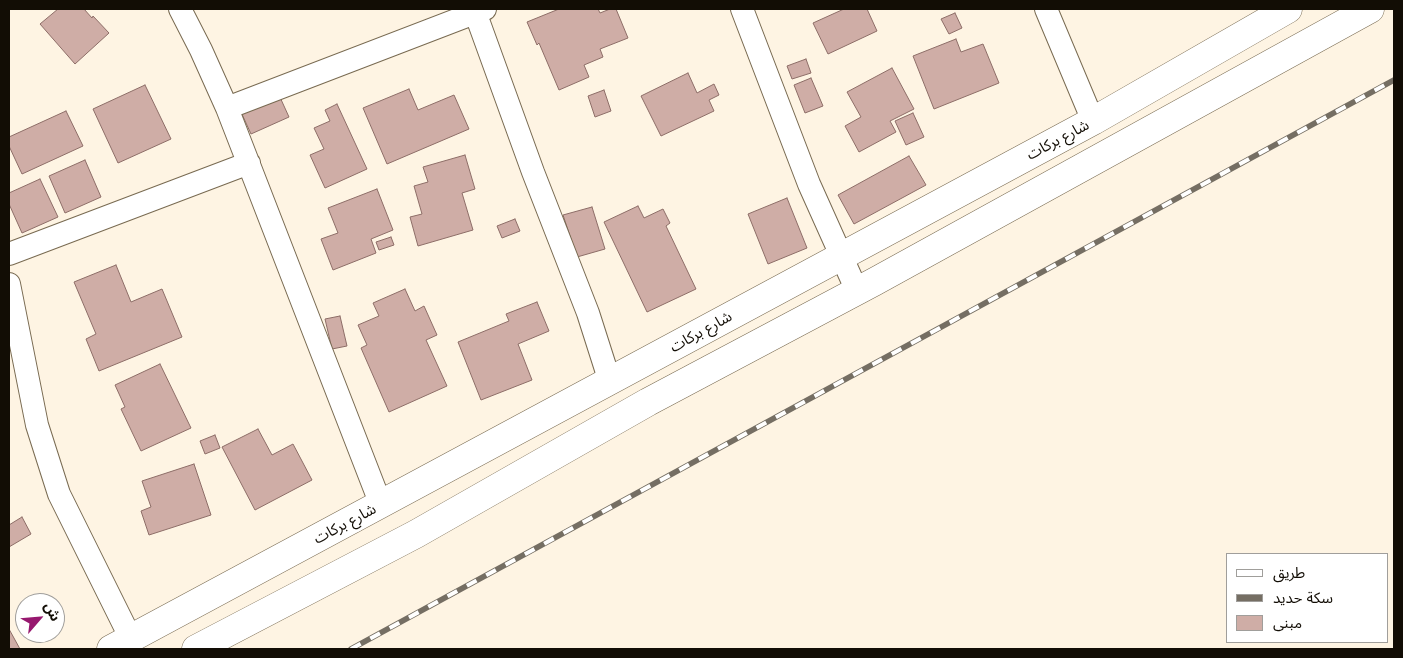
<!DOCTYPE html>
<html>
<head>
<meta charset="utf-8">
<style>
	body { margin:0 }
	#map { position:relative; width:1403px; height:658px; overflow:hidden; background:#fef4e3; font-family:Quicksand,"Noto Sans Arabic",sans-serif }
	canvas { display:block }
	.frame { position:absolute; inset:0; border:10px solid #120d05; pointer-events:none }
	.legend { position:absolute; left:1226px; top:553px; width:162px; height:90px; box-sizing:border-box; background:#fff; border:1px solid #a09e9b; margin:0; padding:6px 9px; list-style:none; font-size:15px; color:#120d05 }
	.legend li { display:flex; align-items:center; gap:10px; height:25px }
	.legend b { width:25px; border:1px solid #a09e9b }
	.north { position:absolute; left:15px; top:593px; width:50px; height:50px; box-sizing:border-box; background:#fff; border:1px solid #a09e9b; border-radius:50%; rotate:63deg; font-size:14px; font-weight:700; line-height:20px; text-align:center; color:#120d05 }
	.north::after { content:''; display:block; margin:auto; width:18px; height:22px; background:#97186f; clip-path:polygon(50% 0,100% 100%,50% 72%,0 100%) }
</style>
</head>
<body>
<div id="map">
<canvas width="1403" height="658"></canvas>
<div class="frame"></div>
<ul class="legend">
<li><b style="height:6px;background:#fff"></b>طريق</li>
<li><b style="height:6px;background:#756e63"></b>سكة حديد</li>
<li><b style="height:14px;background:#cfada6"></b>مبنى</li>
</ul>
<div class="north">ش</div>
</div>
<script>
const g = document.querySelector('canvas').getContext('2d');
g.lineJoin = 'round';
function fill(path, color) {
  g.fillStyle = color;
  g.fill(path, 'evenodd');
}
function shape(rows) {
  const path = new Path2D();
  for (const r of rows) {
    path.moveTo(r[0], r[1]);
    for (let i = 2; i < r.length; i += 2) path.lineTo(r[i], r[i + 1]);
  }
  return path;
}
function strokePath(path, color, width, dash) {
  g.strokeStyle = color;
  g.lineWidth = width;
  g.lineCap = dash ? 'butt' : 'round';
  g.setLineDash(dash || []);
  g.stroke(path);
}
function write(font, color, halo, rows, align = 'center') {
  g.font = font + ' Quicksand,"Noto Sans Arabic",sans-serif';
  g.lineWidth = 5;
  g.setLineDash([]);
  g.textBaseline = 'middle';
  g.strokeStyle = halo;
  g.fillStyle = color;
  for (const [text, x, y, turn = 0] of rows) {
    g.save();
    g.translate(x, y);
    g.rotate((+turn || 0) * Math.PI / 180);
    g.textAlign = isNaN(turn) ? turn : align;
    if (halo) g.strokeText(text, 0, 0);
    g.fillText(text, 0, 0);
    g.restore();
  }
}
const building = shape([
	[58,9,84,9,92,18,93,16,109,33,75,64,40,24,58,9],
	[559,9,598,9,600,13,610,9,616,9,628,38,600,49,603,57,584,65,589,77,559,90,539,43,537,45,527,22,559,9],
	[844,9,867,9,877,31,828,54,813,23,844,9],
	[955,13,962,28,949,34,941,19,955,13],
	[956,39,961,52,983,44,999,83,934,109,913,56,956,39],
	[806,59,811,73,792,79,787,66,806,59],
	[892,68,914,109,890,121,896,132,859,152,845,126,861,117,847,92,892,68],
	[688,73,697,93,714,84,719,95,709,100,714,111,661,136,641,96,688,73],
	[811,78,823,106,805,113,794,85,811,78],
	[145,85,171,139,118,163,93,109,145,85],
	[409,89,418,110,454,95,469,129,387,164,363,108,409,89],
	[604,90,611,111,595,117,588,96,604,90],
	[279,95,289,117,251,134,241,112,279,95],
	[337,104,367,169,325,188,310,155,324,149,314,128,330,121,325,110,337,104],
	[66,111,83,146,22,174,9,146,9,137,66,111],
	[913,113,924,137,906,145,895,121,913,113],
	[465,155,475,189,462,193,473,230,418,246,410,217,422,214,414,186,428,182,423,167,465,155],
	[909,156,926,185,854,224,838,195,909,156],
	[85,160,101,197,65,213,49,176,85,160],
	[40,179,58,217,22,233,9,204,9,193,40,179],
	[377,189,393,230,371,239,376,253,333,270,321,239,338,233,328,208,377,189],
	[787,198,807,248,768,264,748,214,787,198],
	[638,206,644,218,663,209,670,223,666,226,696,289,647,312,604,222,638,206],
	[592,207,605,249,577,257,563,215,592,207],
	[515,219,520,231,502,238,497,226,515,219],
	[391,237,394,245,379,250,376,242,391,237],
	[116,265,131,302,162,289,182,337,99,371,86,339,96,334,74,282,116,265],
	[405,289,415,311,424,306,437,335,426,340,447,386,389,412,361,348,367,345,358,325,379,316,373,303,405,289],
	[537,302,549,331,518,344,532,380,481,400,458,342,509,321,506,314,537,302],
	[340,316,347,346,332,349,325,319,340,316],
	[160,364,191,428,141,451,121,409,125,407,115,385,160,364],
	[258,429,272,455,293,444,312,480,255,510,222,447,258,429],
	[215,435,220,448,205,454,200,441,215,435],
	[194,464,211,515,149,535,141,511,151,507,142,481,194,464],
	[22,517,31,534,9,547,9,525,22,517],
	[9,629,20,649,9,649,9,629]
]);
fill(building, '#cfada6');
strokePath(building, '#8d6d67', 1);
const street = shape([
	[180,9,201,50,227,108,381,505],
	[474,9,533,172,588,313,610,382],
	[742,9,809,184,857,291],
	[1046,9,1093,121],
	[227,108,485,9],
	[9,254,249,163],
	[9,284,37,425,59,494,131,639]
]);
const secondary = shape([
	[111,649,1093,121,1288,9],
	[196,649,416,534,648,402,874,282,1370,9]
]);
strokePath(street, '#786a51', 24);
strokePath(secondary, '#786a51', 29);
strokePath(street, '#fff', 22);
strokePath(secondary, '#fff', 28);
const rail = shape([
	[351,649,1394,80]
]);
strokePath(rail, '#756e63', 5.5);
strokePath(rail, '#fff', 4, [11]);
write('15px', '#120d05', '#fff', [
	["شارع بركات",1058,140,-28],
	["شارع بركات",701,332,-29],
	["شارع بركات",345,524,-28]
]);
</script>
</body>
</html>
